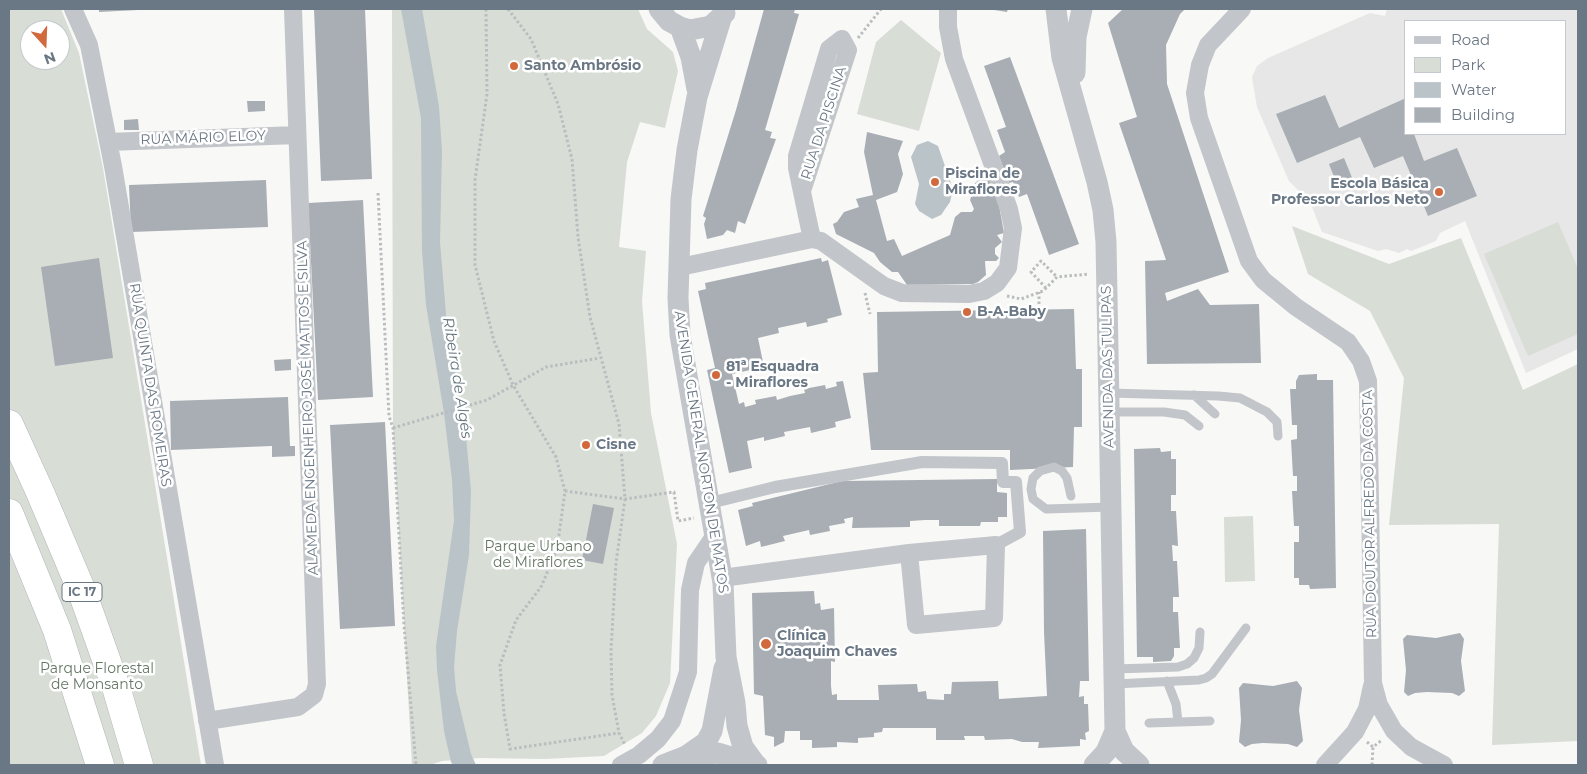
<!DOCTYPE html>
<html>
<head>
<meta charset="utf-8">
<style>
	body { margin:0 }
	#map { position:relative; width:1587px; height:774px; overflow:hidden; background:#f8f8f6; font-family:Montserrat,sans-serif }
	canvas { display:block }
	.frame { position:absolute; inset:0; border:10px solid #6a7784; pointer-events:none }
	.legend { position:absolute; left:1404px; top:20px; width:162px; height:115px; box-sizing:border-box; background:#fff; border:1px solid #c3c9ce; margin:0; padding:6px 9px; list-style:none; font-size:15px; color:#6a7784 }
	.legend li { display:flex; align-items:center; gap:10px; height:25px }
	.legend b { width:25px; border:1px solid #c3c9ce }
	.north { position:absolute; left:20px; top:20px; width:50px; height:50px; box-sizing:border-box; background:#fff; border:1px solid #c3c9ce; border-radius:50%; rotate:160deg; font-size:14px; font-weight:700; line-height:20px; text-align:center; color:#6a7784 }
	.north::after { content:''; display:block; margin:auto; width:18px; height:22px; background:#d2693c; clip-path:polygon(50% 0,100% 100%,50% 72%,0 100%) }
</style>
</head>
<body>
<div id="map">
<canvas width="1587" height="774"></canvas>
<div class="frame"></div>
<ul class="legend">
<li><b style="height:6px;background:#c2c5c9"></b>Road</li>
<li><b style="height:14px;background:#d8ddd6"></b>Park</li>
<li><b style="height:14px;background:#bac3c8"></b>Water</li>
<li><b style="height:14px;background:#a8aeb4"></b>Building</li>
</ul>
<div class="north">N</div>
</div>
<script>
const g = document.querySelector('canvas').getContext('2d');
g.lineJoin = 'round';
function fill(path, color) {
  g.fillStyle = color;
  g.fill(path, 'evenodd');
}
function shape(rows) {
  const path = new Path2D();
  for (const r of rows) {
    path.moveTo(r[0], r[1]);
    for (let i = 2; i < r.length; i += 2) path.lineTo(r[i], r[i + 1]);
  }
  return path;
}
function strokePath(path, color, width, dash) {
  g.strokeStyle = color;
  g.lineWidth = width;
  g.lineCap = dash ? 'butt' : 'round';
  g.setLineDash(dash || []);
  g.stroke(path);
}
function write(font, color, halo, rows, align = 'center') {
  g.font = font + ' Montserrat,sans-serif';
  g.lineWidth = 5;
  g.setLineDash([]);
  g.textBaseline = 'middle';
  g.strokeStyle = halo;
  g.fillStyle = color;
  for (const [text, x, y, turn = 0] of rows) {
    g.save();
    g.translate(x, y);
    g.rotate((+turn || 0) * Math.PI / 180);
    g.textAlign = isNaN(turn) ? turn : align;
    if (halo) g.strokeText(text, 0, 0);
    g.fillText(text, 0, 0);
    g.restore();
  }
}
fill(shape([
	[1387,9,1578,9,1578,349,1526,373,1465,221,1440,233,1436,241,1411,251,1407,249,1399,253,1386,249,1378,251,1322,232,1310,202,1289,181,1257,107,1252,77,1257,66,1268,58,1370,13,1385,16],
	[1406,21,1566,21,1566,134,1406,134]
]), '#e6e7e6');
fill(shape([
	[9,9,61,9,79,53,103,168,201,765,9,765],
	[30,30,60,30,60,60,30,60],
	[392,9,638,9,647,29,673,52,678,71,665,128,640,122,627,162,619,247,646,251,642,301,651,413,677,544,670,683,656,716,642,733,604,756,544,759,479,758,442,761,430,765,412,765,393,428],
	[901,20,941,53,919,131,857,114,876,42],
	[1558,222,1578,269,1578,334,1528,356,1484,254],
	[1292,226,1389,264,1461,238,1523,390,1578,364,1578,741,1492,745,1499,524,1389,525,1404,378,1370,311,1308,274],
	[1253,516,1255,581,1225,582,1224,517]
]), '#d8ddd6');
fill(shape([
	[401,9,422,9,439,106,442,151,440,242,447,326,465,425,471,491,469,555,457,631,454,667,456,691,471,754,476,765,453,765,451,762,444,731,437,670,436,646,454,521,452,480,444,413,426,305,422,250,421,118],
	[928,141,938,146,953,189,950,202,941,215,932,219,919,211,915,204,919,184,911,157,917,145]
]), '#bac3c8');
fill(shape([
	[99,9,138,9,138,10,99,12],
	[314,9,365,9,372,179,321,181],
	[764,9,795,9,794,13,799,14,765,130,772,132,770,138,776,139,745,224,738,221,735,233,727,230,723,235,707,239,704,224,706,218,703,216,736,110],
	[988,9,1008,9,1007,12],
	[1123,9,1185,9,1180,14,1166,45,1167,84,1229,272,1165,293,1167,301,1198,289,1210,305,1259,304,1261,363,1147,364,1145,261,1166,260,1119,123,1137,117,1108,23],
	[1010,57,1079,244,1049,255,1027,194,1019,197,1013,182,1009,183,999,156,1005,152,997,130,1006,127,984,66],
	[1325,95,1339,128,1406,98,1406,134,1414,134,1424,161,1457,148,1477,196,1428,216,1403,156,1374,168,1360,137,1297,163,1276,114],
	[247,101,265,101,265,111,248,112],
	[138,119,139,130,124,130,124,120],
	[867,132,903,141,898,154,903,174,897,192,876,200,887,241,894,239,902,256,950,235,955,217,961,212,972,212,974,209,970,200,971,197,975,195,971,188,986,171,999,205,1004,233,997,235,1002,242,995,248,995,254,999,258,996,261,985,261,986,275,978,282,973,284,907,285,898,272,892,272,880,262,874,253,836,234,833,224,837,222,844,212,859,207,856,199,873,195,864,152],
	[1344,158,1353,180,1338,187,1329,164],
	[266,180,268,227,131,232,129,185],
	[363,200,373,397,318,400,308,203],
	[99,258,113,358,55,366,41,267],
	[821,258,822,262,828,260,842,315,827,319,828,322,807,327,806,322,778,328,779,333,758,338,764,367,732,374,739,404,744,402,745,407,756,404,755,400,776,396,777,400,790,396,805,393,804,389,825,385,826,389,837,386,836,382,843,381,851,418,835,422,836,427,811,433,810,427,784,432,785,436,764,441,764,437,747,441,752,468,729,473,707,370,715,368,698,291,706,289,705,283],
	[1074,309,1076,369,1082,369,1082,427,1074,427,1073,467,1010,470,1010,450,871,450,863,373,878,372,877,312],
	[291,359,291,370,275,371,274,360],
	[1317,374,1317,380,1333,380,1336,588,1310,589,1309,585,1299,585,1299,578,1294,578,1294,542,1299,542,1299,526,1294,526,1292,491,1297,491,1297,476,1293,476,1291,440,1297,439,1297,425,1292,425,1290,389,1296,389,1296,381,1299,375],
	[288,397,290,446,295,446,295,456,272,457,272,446,171,450,170,401],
	[385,422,395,626,340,629,330,425],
	[1160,448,1161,452,1171,451,1171,459,1176,459,1176,495,1171,495,1171,511,1176,511,1178,546,1172,545,1173,561,1177,561,1179,597,1173,597,1173,612,1178,612,1180,648,1174,648,1174,656,1171,661,1153,662,1153,657,1137,657,1134,449],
	[997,479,997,492,1007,493,1007,517,998,517,998,522,981,522,980,526,939,526,939,520,925,520,910,521,910,527,852,528,853,517,844,519,845,523,829,526,830,531,810,535,809,530,783,536,785,541,761,547,760,541,746,546,738,510,753,506,752,503,842,481],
	[593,504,614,508,603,564,582,560],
	[1086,529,1089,681,1080,681,1079,697,1084,696,1084,704,1088,704,1089,731,1085,733,1086,740,1080,739,1080,746,1038,748,1039,742,1022,742,1012,739,985,740,984,736,964,736,965,740,936,740,936,728,883,728,882,732,874,733,874,737,858,738,858,743,837,742,837,747,812,748,812,740,800,740,800,731,785,731,784,742,774,747,774,737,765,735,763,696,754,694,752,593,814,591,815,604,820,603,821,610,834,608,835,662,831,661,831,686,832,695,837,694,837,700,879,700,878,685,917,684,918,692,926,691,927,699,944,700,944,694,951,694,952,682,998,681,999,699,1047,696,1044,632,1043,531],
	[1460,633,1464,639,1461,661,1465,691,1459,696,1452,693,1427,692,1415,693,1408,696,1404,692,1406,670,1403,639,1407,635,1436,638],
	[1297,681,1302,688,1299,710,1303,741,1297,747,1288,744,1263,743,1252,744,1245,747,1239,742,1241,720,1239,688,1243,683,1273,686]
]), '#a8aeb4');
const motorway = shape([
	[9,424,40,492,81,589,116,687,139,765],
	[9,513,57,630,100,765]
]);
strokePath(motorway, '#b3b7ba', 29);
strokePath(shape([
	[486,9,487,94,475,180,475,265,494,341,513,385,556,457,565,491,557,549,541,587,516,620,500,665,504,713,510,749,619,733],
	[508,9,531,39,558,104,572,159,578,237,590,317,619,424,625,499,616,563,611,650,612,695,619,733,625,745],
	[858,38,881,9],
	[378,193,389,416,393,428,404,625,416,765],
	[1046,288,1031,272,1041,261,1057,277],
	[865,293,870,314],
	[1007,296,1021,299,1043,291,1057,277,1089,274],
	[1039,309,1039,292],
	[393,428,487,400,546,367,600,358],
	[565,491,625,499,674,492,678,521,694,518],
	[1367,742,1373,747,1382,740],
	[1372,765,1373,747]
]), '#babdbf', 3, [2.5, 2.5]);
strokePath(shape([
	[1109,393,1218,396,1240,398,1267,412,1277,422,1278,436],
	[1194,395,1215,414],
	[1109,412,1164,412,1185,415,1199,426],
	[1071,496,1067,478,1062,471,1054,467,1040,471,1033,478,1031,489,1033,499,1046,509,1111,507],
	[1115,669,1178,667,1187,664,1194,658,1199,648,1200,632],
	[1167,681,1176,704,1178,722],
	[1114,684,1199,680,1206,678,1212,674,1246,628],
	[1149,723,1210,721]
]), '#c2c5c9', 9);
strokePath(shape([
	[710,503,775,487,922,462,1002,463,1003,482,1016,482,1020,532,996,545]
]), '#c2c5c9', 12);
strokePath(shape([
	[73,9,89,45,113,166,215,765],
	[1242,9,1208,45,1200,65,1195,93,1199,118,1249,261,1263,280,1296,307,1348,342,1361,361,1368,381,1373,683,1379,705,1394,731,1411,747,1444,765],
	[108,142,297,135],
	[802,191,848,50,842,39,829,49,797,156,797,168,806,211,812,239],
	[680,267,812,239,821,241,884,286,902,293,969,294,984,291,997,283,1008,268,1013,228,1009,209,954,59,948,27,948,9],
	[722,578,909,553,996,545,994,618,916,625,909,553],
	[207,721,298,707,314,695,317,684,293,9],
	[621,765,639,755,658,739,672,721,688,672,690,590,696,563,715,535],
	[1325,765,1355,732,1367,709,1372,686]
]), '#c2c5c9', 18);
strokePath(shape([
	[659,9,669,21,680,27,690,30,711,26,725,13],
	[1056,9,1062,58,1097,182,1103,210,1106,242,1115,731,1106,752,1094,765],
	[721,19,697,97,687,150,681,199,678,298,680,335,723,583,726,657,735,703,737,726,743,747,756,765],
	[680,27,691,57,697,89],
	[1075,73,1076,37,1082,9],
	[1115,731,1124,751,1139,765],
	[686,756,706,742,712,731,724,668],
	[663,765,686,756,718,753,757,765]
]), '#c2c5c9', 21);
strokePath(motorway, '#fff', 28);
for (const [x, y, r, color] of [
	[514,66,5,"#d2693c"],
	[935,182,5,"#d2693c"],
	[1439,192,5,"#d2693c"],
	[967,312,5,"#d2693c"],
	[716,375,5,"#d2693c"],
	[586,445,5,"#d2693c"],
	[766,644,6,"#d2693c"]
]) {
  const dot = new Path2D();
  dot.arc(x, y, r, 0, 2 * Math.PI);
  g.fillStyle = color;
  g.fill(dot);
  strokePath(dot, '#fff', 2);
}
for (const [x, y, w] of [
	[82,592,40]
]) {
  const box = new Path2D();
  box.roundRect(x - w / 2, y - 9.5, w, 19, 4);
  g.fillStyle = '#fff';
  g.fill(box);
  strokePath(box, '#6a7784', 1);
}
write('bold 12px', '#6a7784', null, [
	["IC 17",82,592]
]);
write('bold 14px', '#6a7784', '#fff', [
	["Santo Ambrósio",524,66],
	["Piscina de",945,174],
	["Miraflores",945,190],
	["Escola Básica",1429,184,"right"],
	["Professor Carlos Neto",1429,200,"right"],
	["B-A-Baby",977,312],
	["81ª Esquadra",726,367],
	["- Miraflores",726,383],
	["Cisne",596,445],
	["Clínica",777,636],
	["Joaquim Chaves",777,652]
], 'left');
write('14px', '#6a7784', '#fff', [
	["RUA DA PISCINA",824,123,-72],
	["RUA MÁRIO ELOY",203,138,-2],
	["AVENIDA DAS TULIPAS",1108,367,-91],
	["RUA QUINTA DAS ROMEIRAS",150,385,81],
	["ALAMEDA ENGENHEIRO JOSÉ MATTOS E SILVA",308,408,-92],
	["AVENIDA GENERAL NORTON DE MATOS",701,452,81],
	["RUA DOUTOR ALFREDO DA COSTA",1370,514,-91]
]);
write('14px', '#667765', '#fff', [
	["Parque Urbano",538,547],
	["de Miraflores",538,563],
	["Parque Florestal",97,669],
	["de Monsanto",97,685]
]);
write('italic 15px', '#66777f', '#fff', [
	["Ribeira de Algés",457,378,81]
]);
</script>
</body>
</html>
